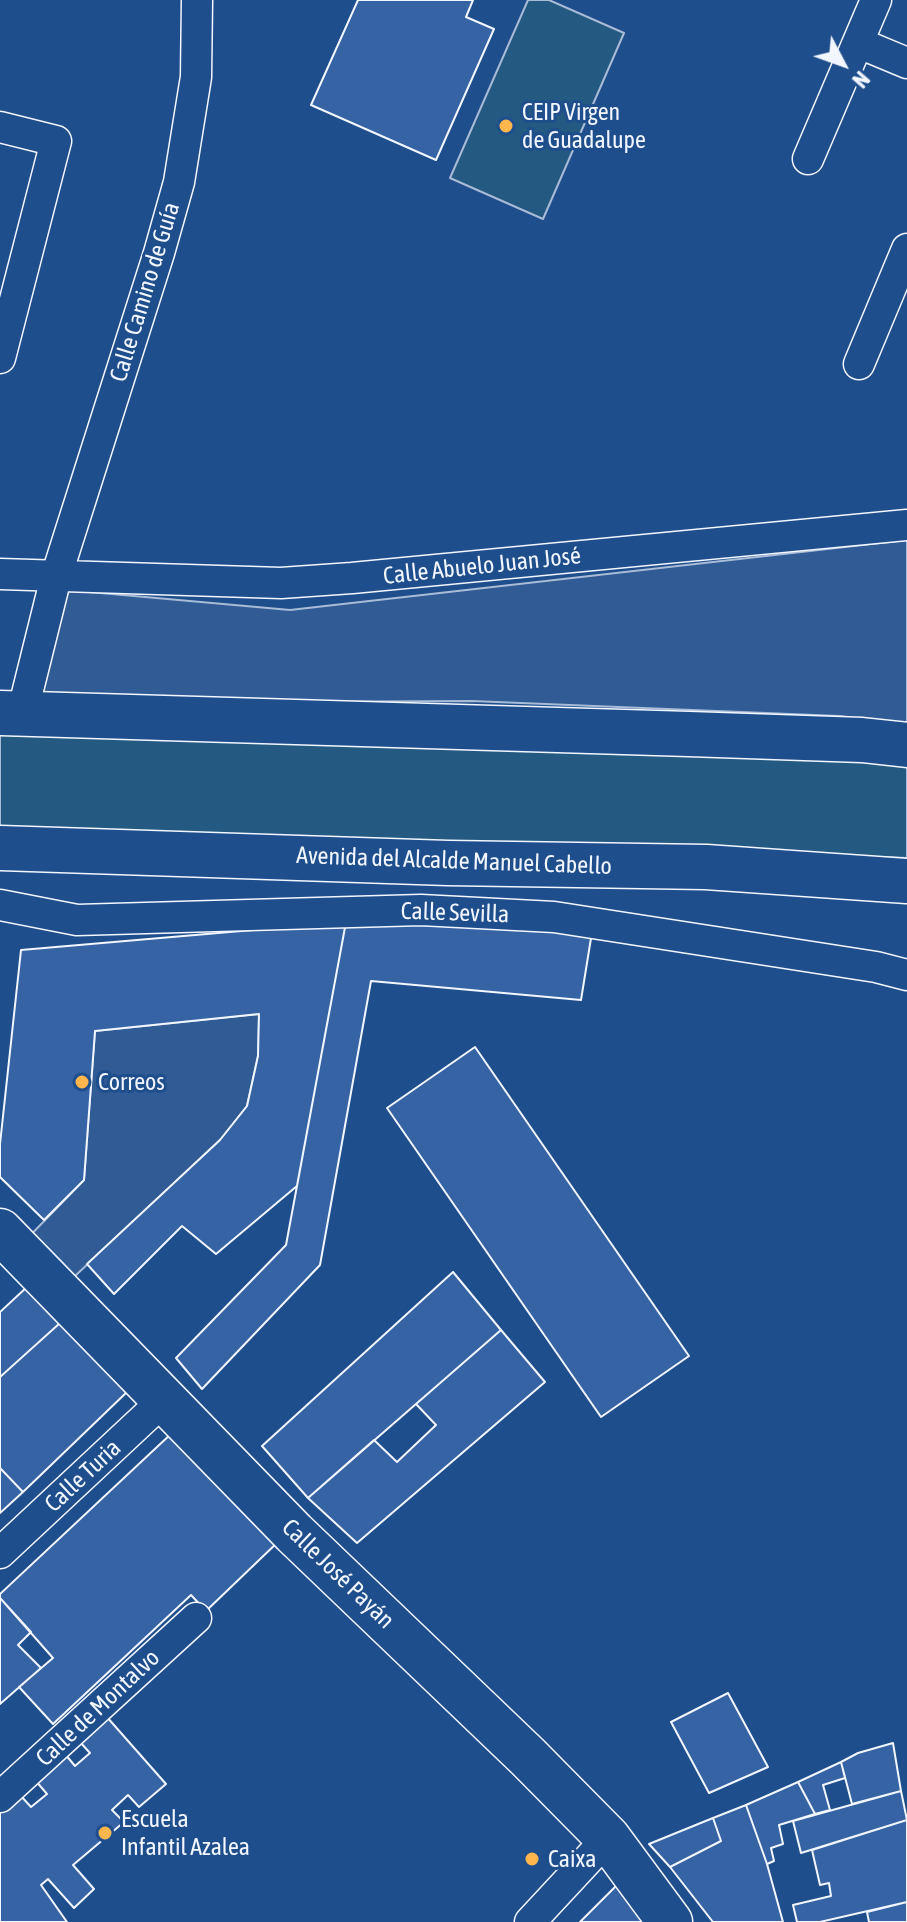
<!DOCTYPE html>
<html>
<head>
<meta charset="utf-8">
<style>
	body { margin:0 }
	#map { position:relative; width:907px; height:1922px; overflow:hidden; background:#1f4e8c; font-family:"Asap Condensed",sans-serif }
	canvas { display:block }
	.north { position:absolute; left:803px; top:24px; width:80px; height:80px; -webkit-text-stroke:6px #1f4e8c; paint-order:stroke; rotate:131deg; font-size:22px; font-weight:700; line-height:32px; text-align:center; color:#f2f6ff }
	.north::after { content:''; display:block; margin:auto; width:28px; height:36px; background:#f2f6ff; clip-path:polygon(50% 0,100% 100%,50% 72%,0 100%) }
</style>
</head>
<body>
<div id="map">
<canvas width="907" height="1922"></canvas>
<div class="north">N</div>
</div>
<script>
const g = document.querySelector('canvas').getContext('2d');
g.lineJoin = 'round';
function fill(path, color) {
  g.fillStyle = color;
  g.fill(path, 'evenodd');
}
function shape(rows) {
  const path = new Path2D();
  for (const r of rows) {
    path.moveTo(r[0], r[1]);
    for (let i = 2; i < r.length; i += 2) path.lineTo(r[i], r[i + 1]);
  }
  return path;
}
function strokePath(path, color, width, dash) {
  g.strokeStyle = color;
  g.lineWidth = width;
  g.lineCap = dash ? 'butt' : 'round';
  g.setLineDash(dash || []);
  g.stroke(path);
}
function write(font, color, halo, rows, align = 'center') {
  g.font = font + ' "Asap Condensed",sans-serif';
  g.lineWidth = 6;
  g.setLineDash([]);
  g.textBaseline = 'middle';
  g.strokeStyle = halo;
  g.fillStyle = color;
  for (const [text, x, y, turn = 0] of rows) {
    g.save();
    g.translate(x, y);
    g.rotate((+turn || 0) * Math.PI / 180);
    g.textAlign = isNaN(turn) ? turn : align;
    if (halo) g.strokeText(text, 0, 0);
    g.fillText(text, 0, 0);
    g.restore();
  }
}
const green = shape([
	[528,0,549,0,624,33,543,219,450,178,528,0],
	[0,733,907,761,907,858,380,839,0,830,0,733]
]);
fill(green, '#245a82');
strokePath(green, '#a8bbd7', 2);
const parking = shape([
	[907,540,907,724,839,716,472,701,36,703,67,590,290,610,907,540],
	[259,1014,258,1056,247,1106,220,1140,59,1291,18,1248,84,1180,95,1031,259,1014]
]);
fill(parking, '#305b95');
strokePath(parking, '#a8bbd7', 2);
const building = shape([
	[358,0,473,0,466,17,494,29,436,160,311,105,358,0],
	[346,922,297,1186,216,1254,182,1226,114,1294,87,1264,220,1140,247,1106,258,1056,259,1014,95,1031,84,1180,44,1220,0,1177,0,1144,21,950,346,922],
	[346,922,592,932,581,1000,371,981,320,1265,202,1389,176,1358,286,1245,346,922],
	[475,1047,689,1356,601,1417,387,1108,475,1047],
	[453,1272,501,1330,308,1498,262,1446,453,1272],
	[28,1286,60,1323,0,1377,0,1312,28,1286],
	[60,1323,128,1391,23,1492,0,1468,0,1377,60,1323],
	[501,1330,545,1382,357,1543,308,1498,374,1440,397,1462,436,1425,416,1404,501,1330],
	[173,1432,280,1540,206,1611,191,1595,53,1724,19,1687,53,1658,0,1598,0,1594,173,1432],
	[0,1468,23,1492,0,1513,0,1468],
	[0,1598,31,1632,18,1645,41,1668,0,1704,0,1598],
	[728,1693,768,1767,709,1793,671,1722,728,1693],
	[106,1716,166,1784,139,1807,128,1795,112,1810,124,1822,73,1865,94,1889,74,1908,48,1879,41,1885,67,1922,0,1922,0,1812,20,1795,31,1807,47,1794,35,1780,65,1754,75,1766,90,1753,79,1741,106,1716],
	[893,1743,901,1791,852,1804,841,1762,858,1753,893,1743],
	[841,1762,845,1778,823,1785,830,1810,815,1814,798,1782,841,1762],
	[798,1782,815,1814,779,1825,783,1844,771,1848,774,1861,767,1864,746,1805,798,1782],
	[901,1791,907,1820,801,1853,793,1821,901,1791],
	[746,1805,767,1864,783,1922,713,1922,670,1867,721,1841,713,1818,746,1805],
	[713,1818,721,1841,670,1867,649,1844,713,1818],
	[907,1820,907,1902,820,1922,797,1922,793,1905,831,1896,829,1883,820,1885,812,1850,907,1820],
	[623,1879,645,1922,580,1922,623,1879],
	[907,1902,907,1922,869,1922,867,1912,907,1902]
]);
fill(building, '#3563a3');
strokePath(building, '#f2f6ff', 2);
const street = shape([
	[859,43,907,63],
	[0,127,56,141,0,358],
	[808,159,876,0],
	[859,364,907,249],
	[0,574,281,583,352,578,907,525],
	[22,714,56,577,159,253,179,182,196,77,197,0],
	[0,905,77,920,421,910,554,917,876,967,907,975],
	[0,1553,165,1399],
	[0,1797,196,1618],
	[530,1922,608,1838]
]);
const secondary = shape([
	[0,713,689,734,862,740,907,745],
	[0,848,448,863,706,867,907,881],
	[0,1231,294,1533,528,1757,608,1838,670,1922]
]);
strokePath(street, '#f2f6ff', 33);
strokePath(secondary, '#f2f6ff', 47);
strokePath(street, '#1f4e8c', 30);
strokePath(secondary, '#1f4e8c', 44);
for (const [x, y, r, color] of [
	[506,126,8,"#ffb74d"],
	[82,1082,8,"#ffb74d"],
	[105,1833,8,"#ffb74d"],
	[532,1859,8,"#ffb74d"]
]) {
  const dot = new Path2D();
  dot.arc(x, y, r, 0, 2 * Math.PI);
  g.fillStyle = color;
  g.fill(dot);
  strokePath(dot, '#1f4e8c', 3);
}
write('24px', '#f2f6ff', '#1f4e8c', [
	["CEIP Virgen",522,112],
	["de Guadalupe",522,140],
	["Correos",98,1082],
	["Escuela",121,1819],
	["Infantil Azalea",121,1847],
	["Caixa",548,1859]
], 'left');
write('24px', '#f2f6ff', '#1f4e8c', [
	["Calle Camino de Guía",145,292,-73],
	["Calle Abuelo Juan José",482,566,-6],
	["Avenida del Alcalde Manuel Cabello",454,861,2],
	["Calle Sevilla",455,913,2],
	["Calle Turia",83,1476,-43],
	["Calle José Payán",338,1574,44],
	["Calle de Montalvo",98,1708,-43]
]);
</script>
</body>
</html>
